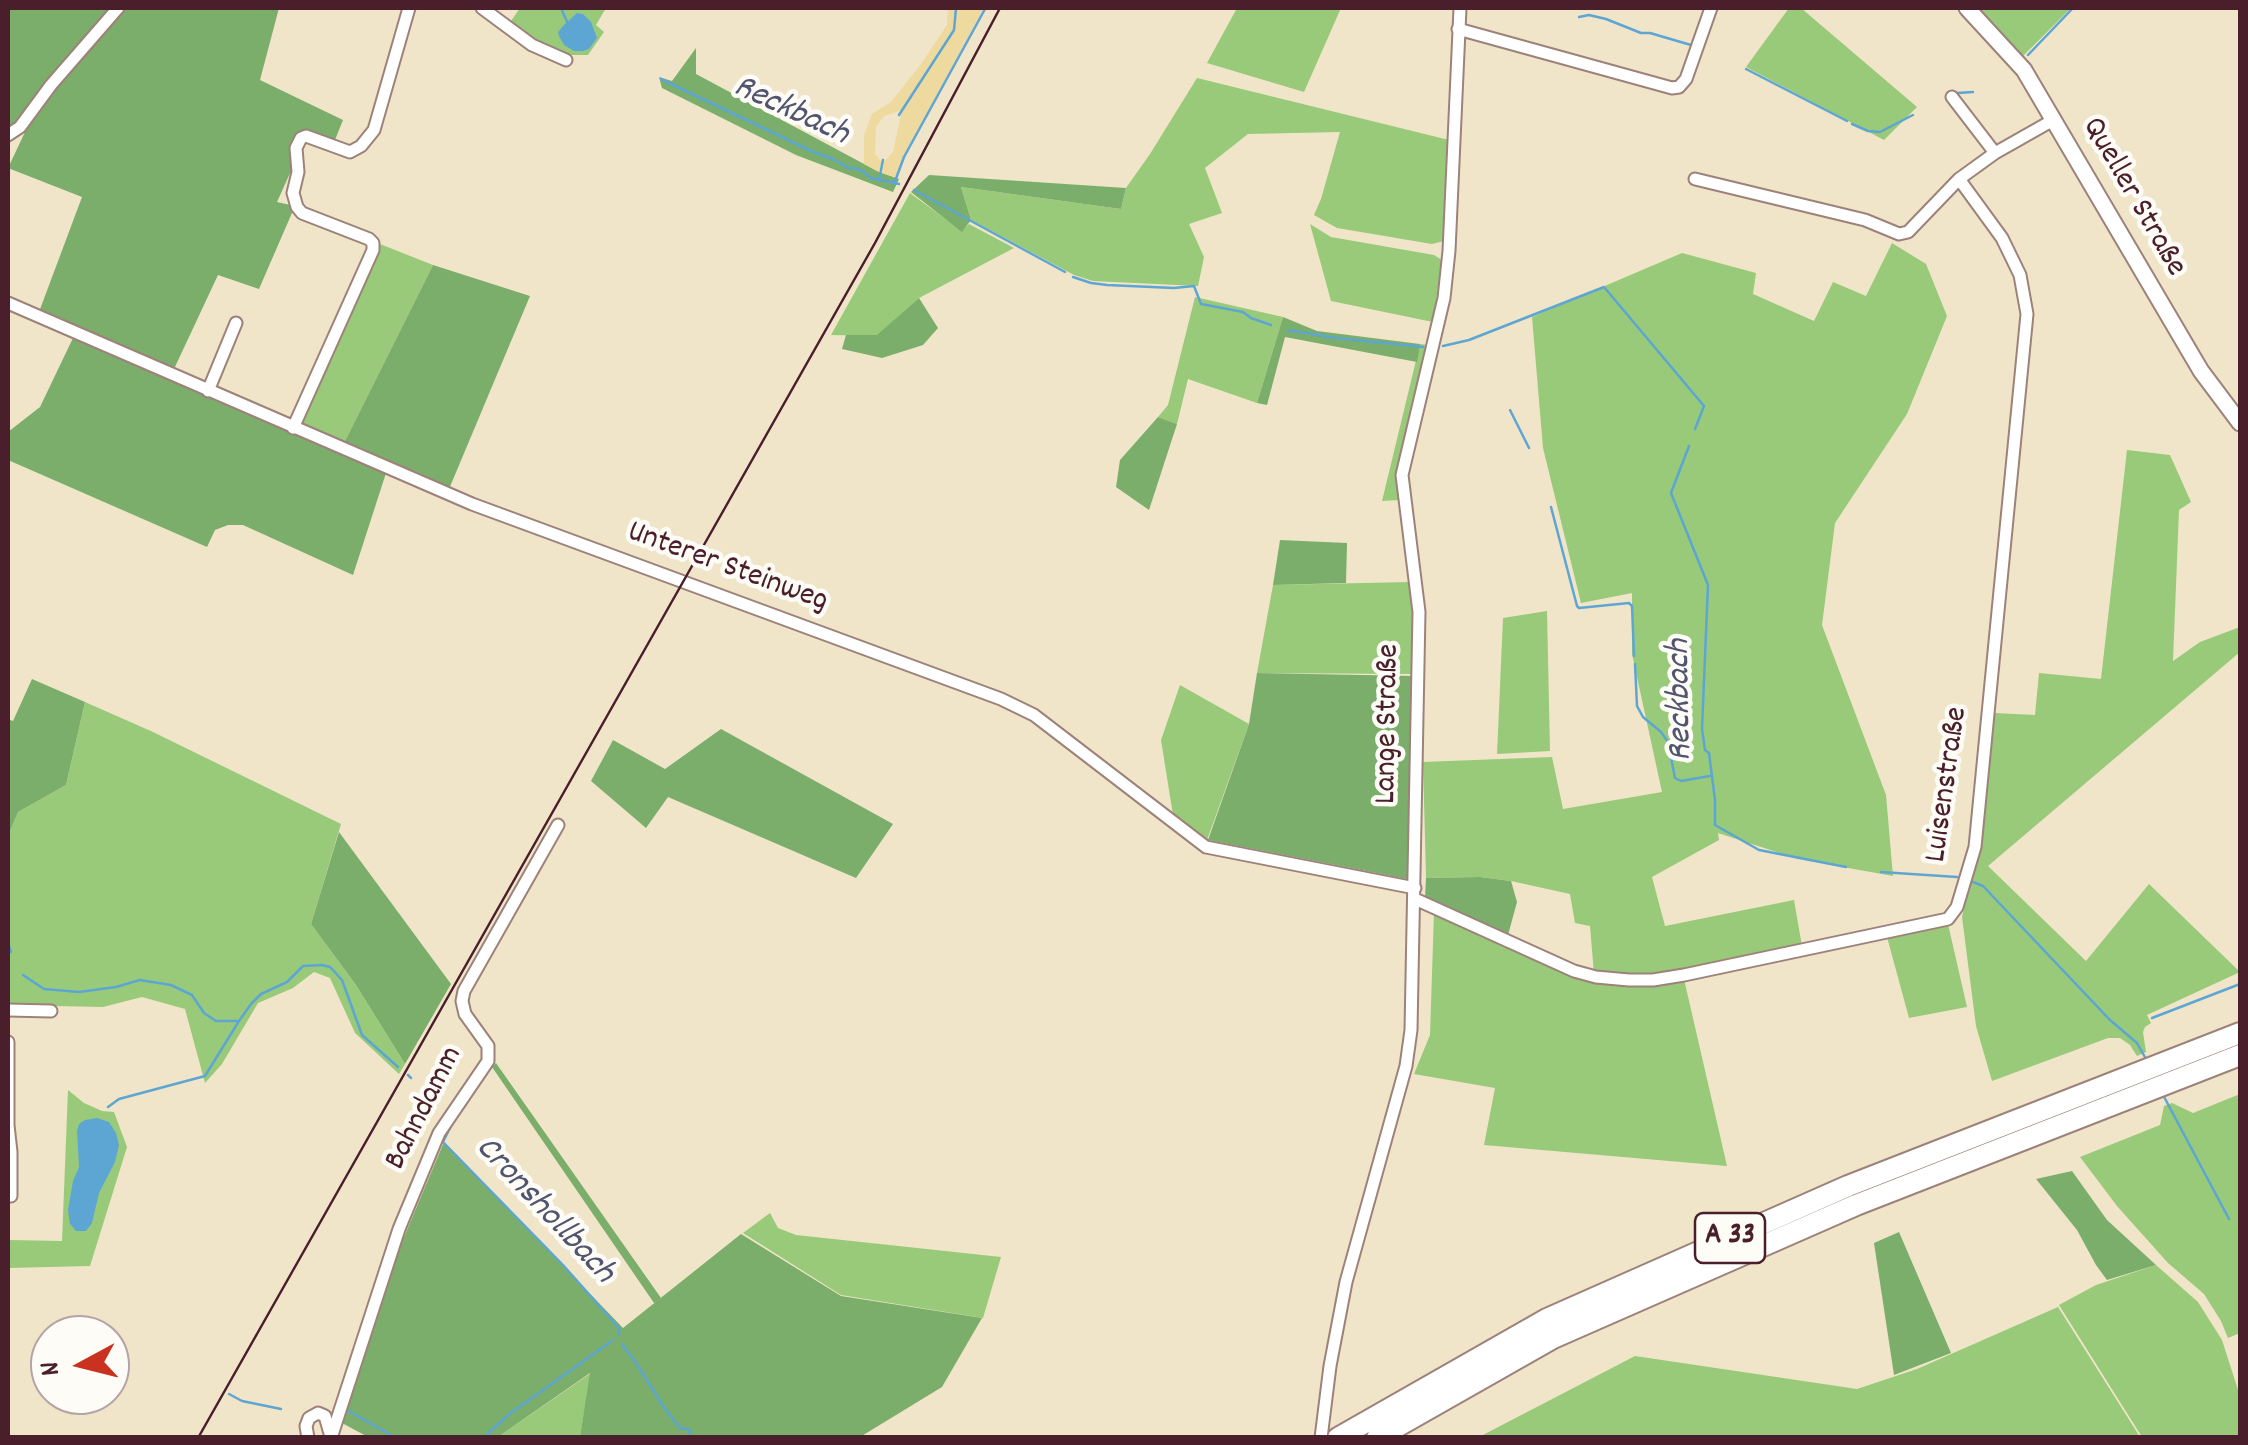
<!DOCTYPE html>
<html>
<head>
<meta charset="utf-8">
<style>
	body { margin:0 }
	#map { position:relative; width:2248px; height:1445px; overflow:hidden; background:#f0e5c9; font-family:Dekko,sans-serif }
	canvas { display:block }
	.frame { position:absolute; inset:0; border:10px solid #4a1f2b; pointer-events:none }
	.north { position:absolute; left:30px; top:1315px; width:100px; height:100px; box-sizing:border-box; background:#fdfcf7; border:2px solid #b5a4a5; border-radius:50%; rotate:263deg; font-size:28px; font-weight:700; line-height:40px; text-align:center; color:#4a1f2b }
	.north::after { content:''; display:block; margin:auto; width:35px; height:45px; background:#c8321e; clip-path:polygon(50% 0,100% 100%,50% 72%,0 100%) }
</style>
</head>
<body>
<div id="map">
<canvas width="2248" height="1445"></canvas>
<div class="frame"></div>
<div class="north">N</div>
</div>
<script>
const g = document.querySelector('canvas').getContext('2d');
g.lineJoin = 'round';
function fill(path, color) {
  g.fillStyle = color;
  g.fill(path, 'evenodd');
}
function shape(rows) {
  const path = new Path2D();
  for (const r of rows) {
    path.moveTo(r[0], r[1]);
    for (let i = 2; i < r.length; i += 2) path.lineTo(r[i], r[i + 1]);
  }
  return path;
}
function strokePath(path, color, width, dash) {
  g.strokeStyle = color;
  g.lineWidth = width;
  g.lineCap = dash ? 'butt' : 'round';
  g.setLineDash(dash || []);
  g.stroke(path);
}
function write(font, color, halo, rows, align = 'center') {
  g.font = font + ' Dekko,sans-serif';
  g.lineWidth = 9;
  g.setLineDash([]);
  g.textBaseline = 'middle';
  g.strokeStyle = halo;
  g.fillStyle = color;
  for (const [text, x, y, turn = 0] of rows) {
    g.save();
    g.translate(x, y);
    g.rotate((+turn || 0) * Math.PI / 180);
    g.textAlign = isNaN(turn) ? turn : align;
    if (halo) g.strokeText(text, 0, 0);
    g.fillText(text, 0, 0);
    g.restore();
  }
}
fill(shape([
	[520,8,606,8,596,25,604,32,588,55,571,55,544,46,509,24],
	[1237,8,1341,8,1304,92,1207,63],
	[1789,8,1801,8,1917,107,1884,140,1746,67],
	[1979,8,2071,8,2023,56],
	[1197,78,1449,140,1444,241,1432,244,1337,228,1314,215,1321,199,1340,132,1248,134,1205,168,1222,213,1189,224,1204,257,1198,286,1093,281,1074,275,971,220,961,187,1121,209,1126,188,1150,154],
	[910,193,962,231,969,224,1014,248,919,298,877,336,831,335],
	[1310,224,1331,237,1434,255,1442,260,1433,322,1331,301],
	[1892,243,1926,264,1947,316,1907,414,1835,523,1822,625,1886,795,1893,876,1798,859,1718,833,1719,840,1652,877,1665,926,1794,900,1802,946,1654,977,1594,974,1590,926,1575,923,1570,894,1511,881,1480,877,1426,878,1423,762,1552,757,1563,809,1662,792,1632,654,1632,593,1581,603,1543,448,1532,317,1682,253,1756,273,1753,294,1814,321,1833,282,1866,296],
	[380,244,433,265,343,445,300,426],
	[1195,297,1283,317,1257,403,1188,379,1177,424,1158,417,1168,405],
	[1420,344,1428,345,1397,474,1399,500,1382,501],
	[2127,450,2170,455,2191,502,2179,510,2173,661,2200,642,2240,627,2240,652,1988,866,2086,961,2149,884,2240,972,2147,1015,2151,1023,2145,1027,2143,1032,2146,1052,2137,1056,2130,1045,2120,1038,2108,1038,1992,1081,1976,1026,1962,917,1978,851,1994,713,2035,715,2039,673,2101,679],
	[1410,582,1415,610,1416,674,1257,673,1273,585],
	[1547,611,1550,751,1497,754,1503,618],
	[1180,685,1249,724,1207,840,1173,815,1161,740],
	[85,702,153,732,341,824,311,924,356,985,405,1064,399,1074,355,1033,330,978,314,972,293,988,258,1003,222,1064,205,1083,185,1009,142,997,103,1007,8,1005,8,836,18,812,66,785],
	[1434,912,1569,973,1684,979,1727,1166,1484,1145,1495,1088,1414,1074,1430,1035],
	[1948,924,1967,1007,1909,1018,1887,937],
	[68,1090,84,1103,102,1111,114,1112,127,1147,90,1266,8,1268,8,1240,62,1241],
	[2240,1094,2240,1333,2228,1338,2221,1321,2204,1294,2168,1263,2117,1206,2080,1157,2160,1125,2164,1106,2172,1103,2193,1113],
	[770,1213,778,1228,796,1235,1001,1257,983,1318,841,1295,743,1233],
	[2156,1265,2198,1302,2222,1340,2240,1396,2240,1437,2142,1437,2059,1305,2096,1285],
	[2058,1307,2140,1437,1479,1437,1635,1356,1857,1389,1917,1369],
	[591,1373,580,1437,498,1437]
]), '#98ca7a');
fill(shape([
	[8,8,279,8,260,80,343,120,335,140,309,131,277,202,295,206,259,289,218,275,174,369,39,312,82,197,8,168,25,132,15,125,8,130],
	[696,48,696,74,879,172,899,179,893,192,796,155,662,88,659,77,672,81],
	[929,175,1126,188,1121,209,961,187,971,220,962,232,911,192],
	[433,265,530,296,449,489,343,445],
	[919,298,938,328,923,345,882,358,842,349,846,335,877,335],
	[1283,317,1317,331,1420,344,1417,362,1285,337,1267,405,1257,403],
	[73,338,170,378,386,473,353,575,243,525,228,525,215,530,207,547,8,460,8,432,40,407],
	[1158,417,1177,424,1149,510,1116,487,1120,460],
	[1280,540,1347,543,1346,583,1273,585],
	[1257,673,1413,676,1407,879,1208,840,1249,724],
	[32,679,85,702,66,785,18,812,8,836,8,719,13,721],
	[721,729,893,824,856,878,668,797,646,828,591,781,613,740,665,769],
	[339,832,451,984,405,1064,356,985,311,924],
	[1480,877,1511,881,1517,902,1508,935,1425,898,1426,878],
	[496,1063,661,1298,654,1303,492,1067],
	[444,1142,623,1328,741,1234,841,1296,982,1318,942,1387,860,1437,580,1437,590,1373,498,1437,368,1437,342,1423,391,1268],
	[2072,1171,2107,1220,2156,1265,2107,1280,2096,1265,2077,1230,2036,1179],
	[1899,1232,1951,1353,1894,1375,1874,1243]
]), '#7aae6a');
fill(shape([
	[948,8,984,8,903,157,896,177,882,173,884,162,893,152,902,110,884,116,876,127,875,154,882,162,879,172,864,164,864,135,872,114,891,102,921,64,947,25]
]), '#eeda9e');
fill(shape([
	[577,13,583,14,591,22,597,38,589,49,583,51,574,51,564,45,559,36,558,32,563,26],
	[97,1118,109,1122,116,1133,119,1145,115,1162,99,1193,92,1223,86,1231,76,1231,70,1224,68,1210,73,1181,79,1167,77,1131,79,1124,85,1120]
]), '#5da6d4');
strokePath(shape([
	[561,8,568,24],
	[1579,17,1589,15,1606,19,1641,33,1650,33,1691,45],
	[2028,55,2073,8],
	[1746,69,1847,121],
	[661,79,809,150,835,160,848,168,855,168,864,172,871,178,899,184],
	[1957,93,1973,92],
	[899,115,954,30,956,8],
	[1852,124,1868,131,1880,132,1913,115],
	[879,180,883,160],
	[894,184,904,157,985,9],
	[914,190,1065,272],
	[1073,277,1091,283,1107,285,1174,288,1194,286,1201,304,1243,312,1251,318,1271,325],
	[1288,330,1336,338,1423,347],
	[1443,346,1469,340,1604,287,1704,406,1695,429],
	[1510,410,1529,448],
	[1689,446,1671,493,1708,585,1702,729,1705,750,1709,753,1715,800,1715,825,1759,850,1846,867],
	[1551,507,1577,606,1579,608,1629,603,1632,606,1634,656],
	[1635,664,1637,706,1643,717,1661,732,1668,742,1675,778,1681,781,1710,776],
	[1881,872,1957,877],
	[1973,882,1983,886,2110,1020,2137,1043,2146,1059],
	[8,943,11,952],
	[23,975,44,989,79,992,116,987,140,980,171,985,192,995,204,1013,216,1021,239,1021,251,1004,261,994,287,982,303,966,322,965,330,967,342,980,362,1035,398,1067],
	[2152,1018,2240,984],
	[408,1075,411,1078],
	[2162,1093,2229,1219],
	[108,1107,119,1099,205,1076,239,1021],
	[453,1122,443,1142,563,1265,619,1328,619,1335],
	[622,1344,638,1366,665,1409,680,1428,691,1430,687,1438],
	[229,1394,242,1401,281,1409],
	[347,1410,396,1438],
	[483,1438,508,1415,613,1340]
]), '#5da6d4', 2.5);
const street = shape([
	[482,8,532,45,566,60],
	[1458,29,1672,88,1679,87,1686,79,1711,8],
	[1952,97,1995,153],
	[8,135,20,127,51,85,118,8],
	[1695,179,1865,220,1899,234,1908,232,1959,179,1995,153,2055,119],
	[8,303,472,504,1001,699,1034,715,1206,847,1415,888],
	[208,391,236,323],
	[293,428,373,250,373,243,369,239,302,213,297,207,293,193,298,172,296,148,301,138,306,136,350,152,361,146,374,130,409,8],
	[1415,899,1574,971,1596,977,1629,980,1653,980,1684,975,1948,919,1957,907,1975,847,2027,314,2020,275,2002,238,1959,179],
	[8,1010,51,1011],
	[8,1078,8,1125,11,1152,11,1196,8,1196],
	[8,1078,8,1042],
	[308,1438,306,1426,309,1418,318,1413,325,1416,331,1437],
	[331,1438,399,1229,439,1133,488,1061,488,1046,465,1014,462,1001,464,991,558,825],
	[1321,1438,1330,1366,1346,1282,1406,1066,1411,1030,1419,612,1402,475,1444,298,1449,251,1460,8]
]);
const secondary = shape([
	[1967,8,2024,70,2201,371,2240,423]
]);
const highway = shape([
	[1338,1438,1547,1319,1848,1186,2240,1033],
	[1377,1438,1553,1338,1856,1205,2240,1055]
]);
strokePath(street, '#9d827a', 15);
strokePath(secondary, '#9d827a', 19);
strokePath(highway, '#9d827a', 24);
strokePath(street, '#fff', 11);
strokePath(secondary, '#fff', 15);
strokePath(highway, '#fff', 20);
strokePath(shape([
	[198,1438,875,243,1000,8]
]), '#4a1f2b', 2.5);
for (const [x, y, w] of [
	[1730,1238,70]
]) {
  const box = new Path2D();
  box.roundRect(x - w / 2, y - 25, w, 50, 8);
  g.fillStyle = '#fdfcf7';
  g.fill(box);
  strokePath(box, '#4a1f2b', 2.5);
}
write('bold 30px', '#4a1f2b', null, [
	["A 33",1730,1238]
]);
write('32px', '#4a1f2b', '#fdfcf7', [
	["Queller Straße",2132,198,60],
	["Unterer Steinweg",727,569,20],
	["Lange Straße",1390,724,-89],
	["Luisenstraße",1949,785,-82],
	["Bahndamm",426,1109,-63]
]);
write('italic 35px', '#52556f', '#fdfcf7', [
	["Reckbach",790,113,25],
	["Reckbach",1683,700,-91],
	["Cronshollbach",543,1212,47]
]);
</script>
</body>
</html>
